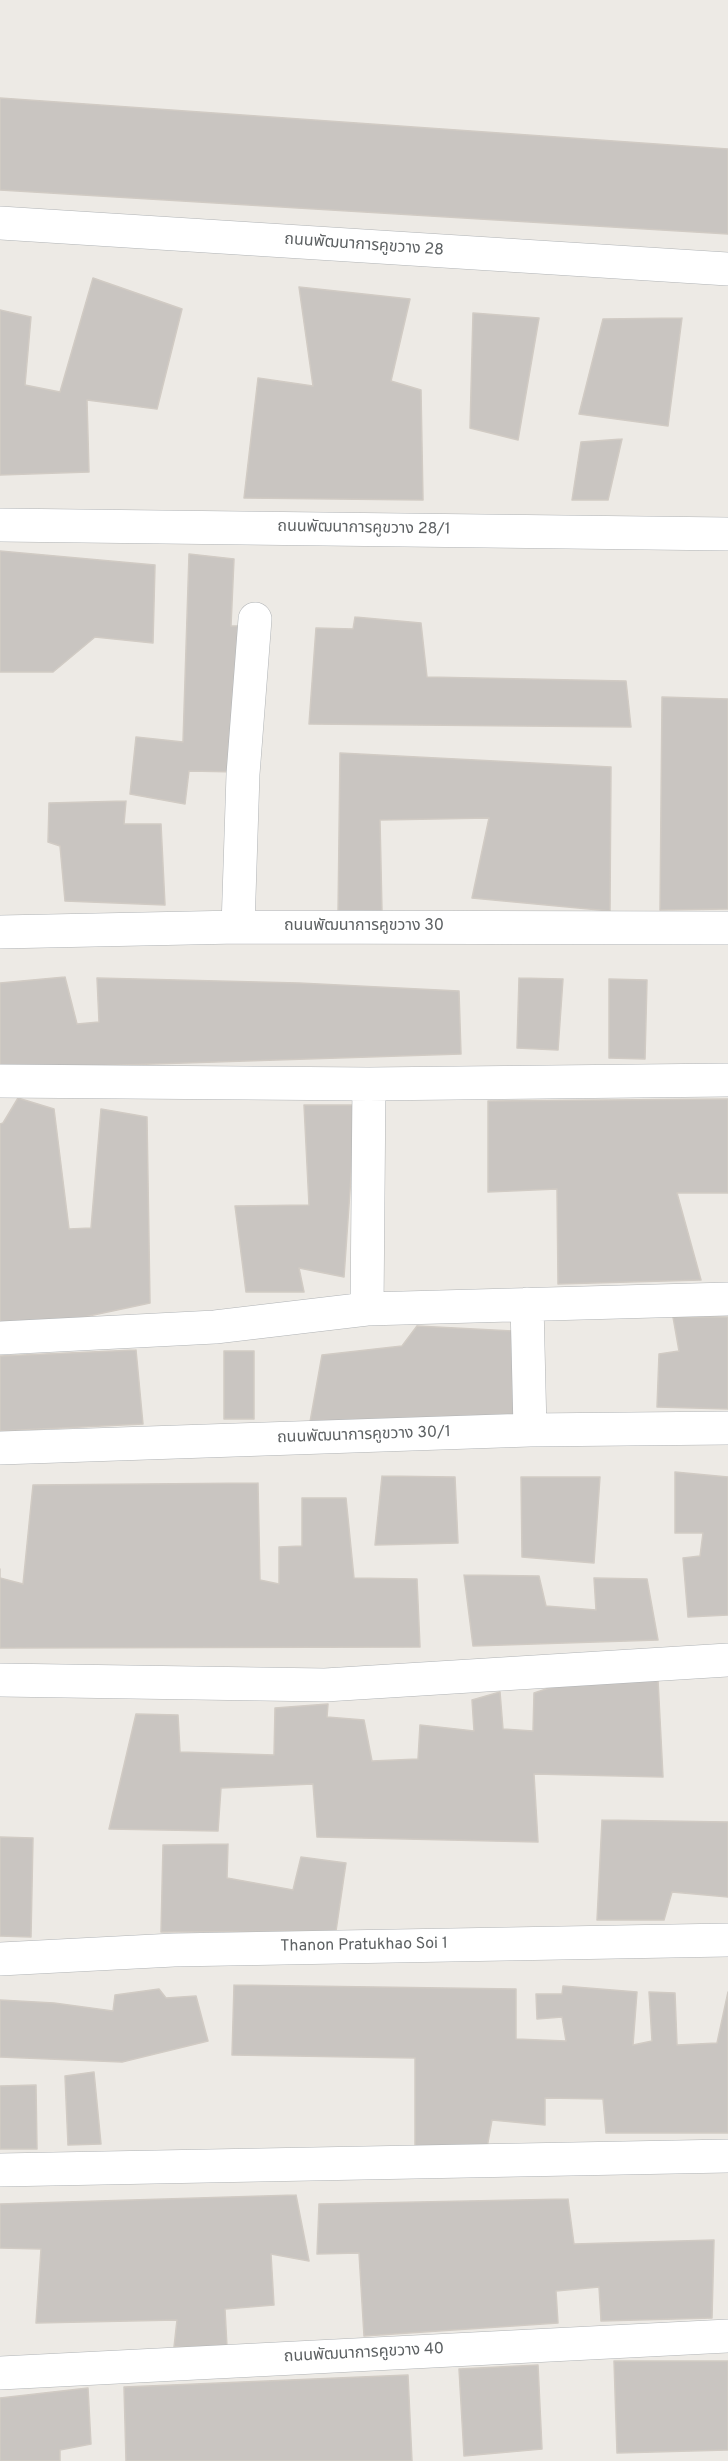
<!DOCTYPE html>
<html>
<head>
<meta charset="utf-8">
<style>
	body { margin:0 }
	canvas { display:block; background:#edeae5 }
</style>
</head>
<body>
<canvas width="728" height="2461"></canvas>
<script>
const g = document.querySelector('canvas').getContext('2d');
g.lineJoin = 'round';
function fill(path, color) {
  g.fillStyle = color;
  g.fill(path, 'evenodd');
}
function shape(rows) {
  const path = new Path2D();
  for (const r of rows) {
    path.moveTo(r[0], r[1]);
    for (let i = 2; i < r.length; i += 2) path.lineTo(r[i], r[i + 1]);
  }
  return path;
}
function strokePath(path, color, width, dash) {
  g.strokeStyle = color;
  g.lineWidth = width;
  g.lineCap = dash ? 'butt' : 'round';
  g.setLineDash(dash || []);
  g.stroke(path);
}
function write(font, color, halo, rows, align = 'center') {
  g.font = font + ' Overpass,"Noto Sans Thai",sans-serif';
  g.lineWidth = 6;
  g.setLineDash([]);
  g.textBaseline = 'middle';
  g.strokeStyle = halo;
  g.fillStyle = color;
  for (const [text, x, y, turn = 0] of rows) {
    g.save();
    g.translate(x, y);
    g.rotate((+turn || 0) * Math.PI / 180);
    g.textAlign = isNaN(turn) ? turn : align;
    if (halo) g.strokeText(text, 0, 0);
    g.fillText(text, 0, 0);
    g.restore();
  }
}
const building = shape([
	[0,98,728,149,728,234,0,190,0,98],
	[93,278,182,309,157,409,87,400,89,472,0,475,0,310,31,317,25,385,60,392,93,278],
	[299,287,410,299,391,381,421,390,423,500,244,498,258,378,313,386,299,287],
	[473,313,539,318,518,440,470,428,473,313],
	[682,318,668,426,579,414,603,319,682,318],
	[622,439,608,500,572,500,581,442,622,439],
	[0,551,155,565,153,643,95,637,53,672,0,672,0,551],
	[189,554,234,559,231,626,245,626,238,772,189,771,185,804,130,794,136,737,183,742,189,554],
	[355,617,421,623,427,677,626,681,631,727,309,724,316,628,353,629,355,617],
	[662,697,728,699,728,909,660,910,662,697],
	[340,753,611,767,610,911,472,898,489,818,380,820,382,912,338,915,340,753],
	[126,801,124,824,161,824,165,905,65,901,60,846,48,842,49,803,126,801],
	[65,977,77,1024,99,1022,97,978,299,983,459,991,461,1054,0,1069,0,983,65,977],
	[519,978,563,979,558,1050,517,1048,519,978],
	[609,979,647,980,645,1059,609,1058,609,979],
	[18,1098,54,1109,69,1229,91,1228,101,1109,147,1117,150,1303,56,1323,0,1323,0,1124,3,1123,18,1098],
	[728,1099,728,1193,677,1193,701,1280,558,1284,557,1189,488,1192,488,1101,728,1099],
	[304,1105,356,1105,344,1277,299,1268,304,1292,246,1292,235,1206,309,1205,304,1105],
	[673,1317,728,1317,728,1409,657,1407,659,1354,679,1351,673,1317],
	[417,1326,513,1331,517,1416,310,1422,322,1355,402,1346,417,1326],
	[136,1350,143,1424,0,1431,0,1356,136,1350],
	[224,1351,254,1351,254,1419,224,1419,224,1351],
	[675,1472,728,1477,728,1615,688,1617,683,1558,700,1556,703,1533,675,1533,675,1472],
	[382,1476,455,1477,458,1543,375,1545,382,1476],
	[521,1477,600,1477,594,1563,522,1557,521,1477],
	[258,1483,260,1580,279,1584,279,1547,302,1546,302,1498,346,1498,354,1578,417,1579,420,1647,0,1648,0,1569,0,1578,23,1584,33,1485,258,1483],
	[464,1575,539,1576,546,1606,596,1610,594,1578,647,1579,658,1640,473,1646,464,1575],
	[658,1680,663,1777,534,1774,538,1842,317,1837,313,1784,221,1788,218,1831,109,1829,136,1714,178,1715,180,1752,274,1755,275,1708,328,1704,327,1717,364,1720,372,1761,418,1759,420,1725,474,1731,472,1700,500,1692,503,1729,533,1731,534,1693,571,1681,658,1680],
	[602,1820,728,1822,728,1897,672,1892,664,1920,597,1920,602,1820],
	[0,1837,33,1838,31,1937,0,1936,0,1837],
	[228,1844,227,1878,293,1890,301,1857,346,1863,336,1931,161,1932,163,1845,228,1844],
	[234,1985,516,1989,516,2039,566,2041,562,2017,537,2019,536,1994,562,1994,563,1986,637,1992,633,2045,652,2041,649,1992,675,1993,677,2045,717,2043,728,1992,728,2133,606,2133,603,2099,545,2098,545,2125,492,2120,486,2153,415,2154,415,2058,232,2055,234,1985],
	[159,1989,166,1998,196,1996,208,2041,122,2062,0,2057,0,2000,54,2003,113,2011,115,1995,159,1989],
	[94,2072,101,2144,68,2145,65,2076,94,2072],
	[36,2085,37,2149,0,2149,0,2086,36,2085],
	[296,2195,309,2261,271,2254,274,2305,225,2309,227,2347,174,2347,177,2320,36,2323,41,2249,0,2248,0,2204,296,2195],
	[568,2199,574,2244,714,2240,712,2318,601,2321,599,2287,556,2291,558,2323,364,2336,359,2253,317,2254,319,2204,568,2199],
	[614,2361,728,2361,728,2450,617,2453,614,2361],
	[538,2365,542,2449,464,2456,459,2369,538,2365],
	[408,2375,412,2461,126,2461,124,2387,408,2375],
	[88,2388,91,2444,60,2450,60,2461,0,2461,0,2398,88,2388]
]);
fill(building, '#c9c5c1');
strokePath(building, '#d1cbc4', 1.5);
const minor = shape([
	[0,223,728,269],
	[0,525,728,534],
	[238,927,243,774,255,619],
	[0,932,238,927,728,928],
	[0,1081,369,1084,728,1080],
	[527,1304,530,1430],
	[367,1309,369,1084],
	[0,1338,215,1327,367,1309,728,1299],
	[0,1448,530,1430,728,1428],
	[0,1680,325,1685,728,1660],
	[0,1959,174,1950,728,1940],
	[0,2170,728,2156],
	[0,2373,728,2336]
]);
strokePath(minor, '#b0b3b5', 34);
strokePath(minor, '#fff', 33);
write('16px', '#5d6163', '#fff', [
	["ถนนพัฒนาการคูขวาง 28",364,246,4],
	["ถนนพัฒนาการคูขวาง 28/1",364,529,1],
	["ถนนพัฒนาการคูขวาง 30",364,927],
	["ถนนพัฒนาการคูขวาง 30/1",364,1436,-2],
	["Thanon Pratukhao Soi 1",364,1946,-1],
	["ถนนพัฒนาการคูขวาง 40",364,2354,-3]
]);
</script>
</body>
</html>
